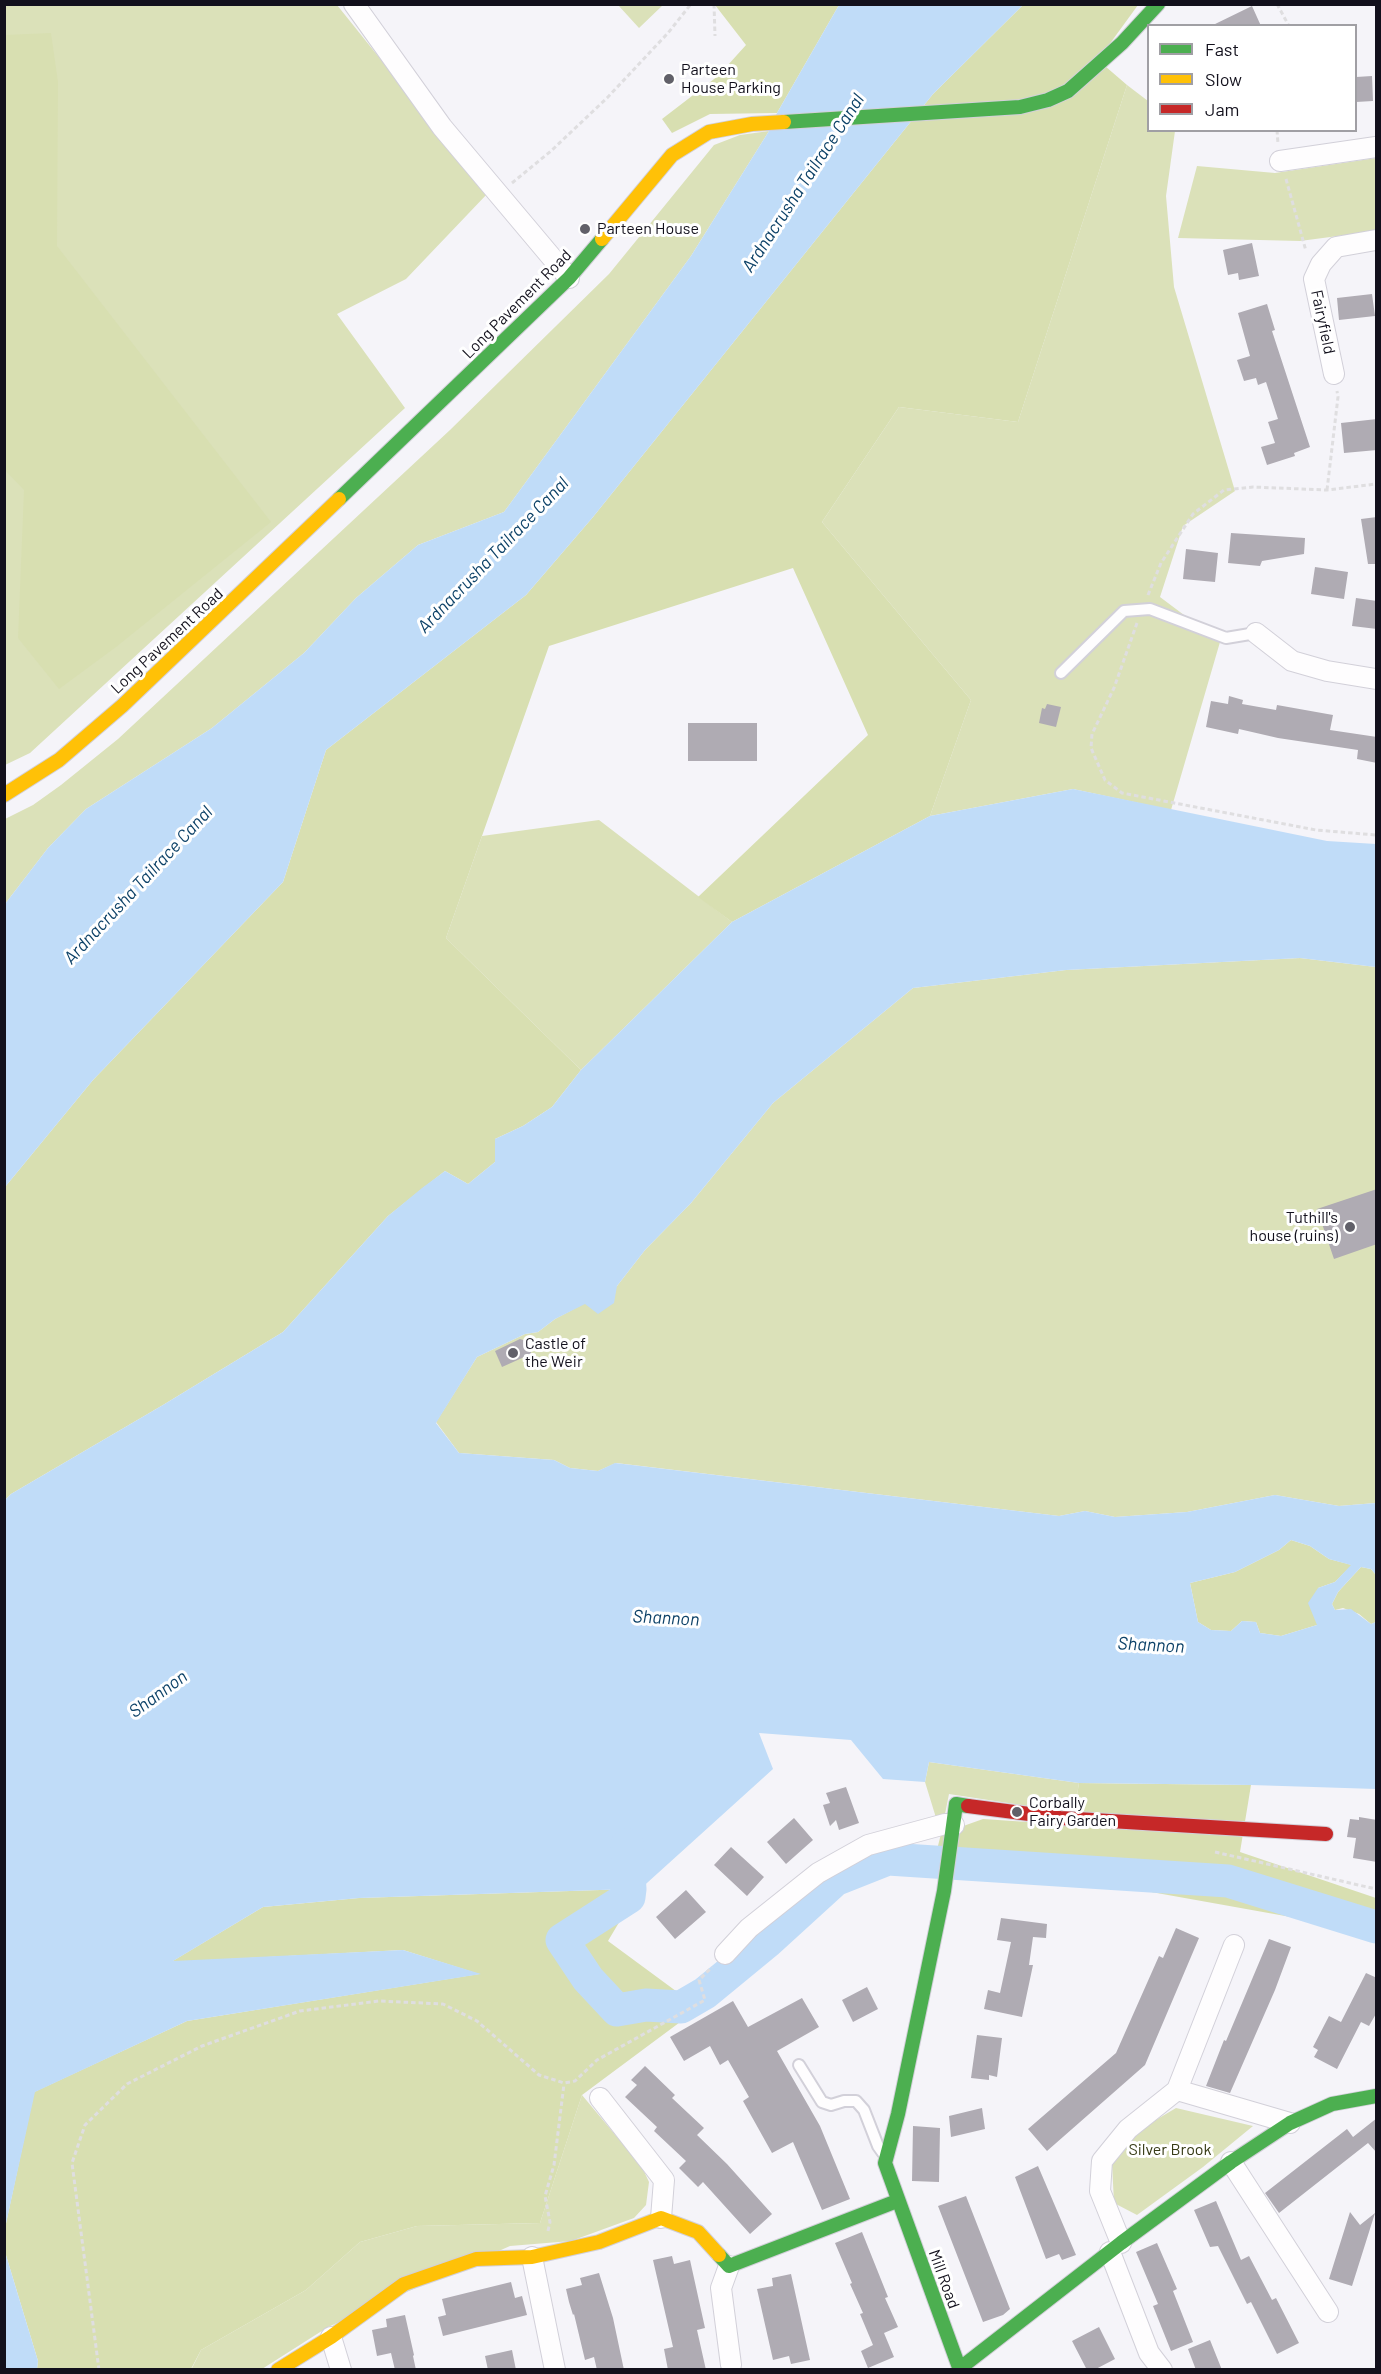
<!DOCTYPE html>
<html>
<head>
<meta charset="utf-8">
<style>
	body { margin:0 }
	#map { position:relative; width:1381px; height:2374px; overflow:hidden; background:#f5f4f9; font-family:Barlow,sans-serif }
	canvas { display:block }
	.frame { position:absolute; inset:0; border:6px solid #12101c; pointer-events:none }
	.legend { position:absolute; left:1147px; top:24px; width:210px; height:108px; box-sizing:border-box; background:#fff; border:2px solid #a09fa4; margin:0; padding:8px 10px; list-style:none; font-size:18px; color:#12101c }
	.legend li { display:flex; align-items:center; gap:12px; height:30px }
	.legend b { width:30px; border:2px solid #a09fa4 }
</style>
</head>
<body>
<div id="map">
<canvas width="1381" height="2374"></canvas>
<div class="frame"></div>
<ul class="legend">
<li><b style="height:8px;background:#4caf50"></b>Fast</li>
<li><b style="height:8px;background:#ffc107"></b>Slow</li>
<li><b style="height:8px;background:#c62828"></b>Jam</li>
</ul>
</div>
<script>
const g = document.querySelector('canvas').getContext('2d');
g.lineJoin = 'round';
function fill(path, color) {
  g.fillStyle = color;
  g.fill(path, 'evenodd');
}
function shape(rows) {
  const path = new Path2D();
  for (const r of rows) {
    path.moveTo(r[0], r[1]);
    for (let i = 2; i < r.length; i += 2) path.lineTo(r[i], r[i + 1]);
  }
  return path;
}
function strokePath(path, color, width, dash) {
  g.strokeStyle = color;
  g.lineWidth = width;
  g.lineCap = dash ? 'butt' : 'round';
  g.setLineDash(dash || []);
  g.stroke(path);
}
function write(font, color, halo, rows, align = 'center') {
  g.font = font + ' Barlow,sans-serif';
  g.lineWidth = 6;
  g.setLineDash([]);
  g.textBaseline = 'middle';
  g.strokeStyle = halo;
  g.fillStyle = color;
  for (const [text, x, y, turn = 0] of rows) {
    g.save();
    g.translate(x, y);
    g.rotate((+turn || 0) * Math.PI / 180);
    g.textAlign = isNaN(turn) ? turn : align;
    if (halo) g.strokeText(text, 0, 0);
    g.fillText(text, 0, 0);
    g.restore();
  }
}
fill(shape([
	[5,5,337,5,488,193,406,279,337,314,405,408,30,753,5,765],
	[618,5,663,5,639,28],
	[1127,85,1148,101,1148,130,1175,131,1166,196,1174,287,1235,491,1183,526,1160,597,1220,642,1171,810,1073,789,930,816,971,700,822,522,899,407,1018,422],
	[769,131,691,256,504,512,418,545,356,598,304,653,212,728,86,809,48,848,5,904,5,819,33,805,61,785,118,739,450,430,609,274,714,145,740,135],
	[1376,158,1376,231,1300,241,1178,238,1197,166,1275,173],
	[599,820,732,922,581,1070,446,938,482,836],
	[1300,958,1376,967,1376,1503,1339,1506,1275,1495,1187,1512,1115,1517,1085,1511,1059,1516,616,1463,598,1471,570,1468,554,1460,459,1453,436,1422,477,1357,525,1334,538,1332,555,1319,617,1286,645,1250,691,1203,773,1103,913,988,1066,970],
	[929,1762,1079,1783,1074,1813,949,1794,941,1834,925,1782],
	[582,2095,642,2167,649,2182,646,2205,634,2218,571,2241,510,2246,328,2327,262,2369,191,2370,201,2350,306,2290,360,2242,417,2226,540,2223],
	[1176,2108,1253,2126,1203,2167,1137,2215,1114,2203,1112,2163,1144,2127]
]), '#dbe1b9');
fill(shape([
	[715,5,839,5,777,113,710,114,672,133,662,119,718,76,746,45],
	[1023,5,1138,5,1098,60,1127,85,1018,422,899,407,822,522,971,700,930,816,732,922,698,897,868,735,793,568,549,646,446,938,581,1070,552,1107,523,1126,495,1139,495,1162,468,1184,445,1171,388,1216,283,1332,163,1405,11,1494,5,1500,5,1187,93,1080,283,882,326,750,526,595,593,517,933,94],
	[51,33,58,82,57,246,271,522,116,647,59,689,18,638,24,490,4,469,5,35],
	[1291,1540,1310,1546,1329,1559,1352,1565,1335,1582,1318,1588,1317,1625,1281,1636,1260,1633,1256,1622,1242,1621,1231,1631,1211,1630,1198,1622,1190,1583,1235,1572,1279,1550],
	[1361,1567,1371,1569,1376,1575,1376,1622,1371,1624,1359,1614,1343,1608,1335,1610,1332,1604,1338,1592],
	[1079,1783,1251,1785,1240,1852,1376,1898,1376,1942,1302,1919,1073,1878,931,1873,941,1834,983,1819,1072,1825],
	[630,1889,637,1892,608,1941,699,2008,582,2095,540,2223,417,2226,360,2242,306,2290,201,2350,191,2369,37,2369,38,2361,5,2252,5,2228,34,2092,187,2021,479,1974,403,1950,171,1962,263,1907,359,1898]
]), '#d8dfb1');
fill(shape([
	[839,5,1023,5,933,94,593,517,526,595,326,750,283,882,93,1080,5,1187,5,904,48,848,86,809,212,728,304,653,356,598,418,545,504,512,691,256,769,131,777,113],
	[1073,789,1327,841,1376,844,1376,967,1300,958,1066,970,913,988,773,1103,691,1203,645,1250,617,1286,614,1303,598,1314,585,1304,555,1319,538,1332,525,1334,477,1357,436,1423,459,1453,554,1460,570,1468,598,1471,615,1463,1059,1516,1085,1511,1115,1517,1187,1512,1275,1495,1339,1506,1376,1503,1376,1575,1371,1569,1361,1567,1338,1592,1332,1604,1335,1610,1351,1609,1371,1624,1376,1622,1376,1789,1251,1785,1079,1783,929,1762,925,1782,883,1779,851,1740,759,1733,773,1769,637,1892,630,1889,359,1898,263,1907,173,1961,403,1950,481,1974,187,2021,35,2092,5,2228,5,1500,11,1494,163,1405,283,1332,388,1216,422,1188,445,1171,468,1184,495,1162,495,1139,523,1126,552,1107,581,1070,732,922,930,816],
	[1291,1540,1310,1546,1329,1559,1351,1565,1335,1582,1318,1588,1308,1603,1317,1625,1281,1636,1260,1633,1256,1622,1242,1621,1231,1631,1211,1630,1198,1622,1190,1583,1235,1572,1279,1550],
	[5,2252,38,2361,37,2369,5,2369]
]), '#c0dcf8');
strokePath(shape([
	[627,1845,630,1889,629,1897,562,1940,588,1979,617,2010,646,2005,681,2007,705,1993,767,1942,835,1880,888,1859,1228,1881,1376,1927]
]), '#c0dcf8', 33);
fill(shape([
	[1252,6,1261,26,1211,26],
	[1372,76,1373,101,1356,102,1356,77],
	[1252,243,1259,276,1239,280,1238,273,1228,275,1223,250],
	[1372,294,1375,316,1339,320,1337,298],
	[1267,304,1275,330,1272,331,1310,447,1294,453,1295,456,1267,465,1261,447,1275,443,1268,422,1278,419,1266,382,1258,385,1256,378,1244,381,1237,360,1250,356,1238,313],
	[1377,419,1377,450,1344,453,1341,423],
	[1377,517,1377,564,1368,564,1361,519],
	[1231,533,1305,538,1304,554,1262,561,1260,566,1228,563],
	[1186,549,1218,553,1215,582,1183,579],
	[1315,567,1348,572,1344,599,1311,594],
	[1356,598,1377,601,1377,629,1352,626],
	[1229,696,1243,700,1242,704,1276,710,1277,705,1333,715,1330,730,1377,737,1377,763,1357,759,1358,750,1278,738,1239,729,1238,734,1206,727,1211,701,1228,704],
	[1047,704,1061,707,1056,727,1039,723,1042,708,1045,709],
	[688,723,757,723,757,761,688,761],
	[1377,1189,1377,1244,1334,1259,1317,1209],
	[520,1339,530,1342,531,1354,502,1367,495,1351],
	[846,1787,859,1823,839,1830,836,1820,830,1826,823,1805,830,1803,826,1793],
	[1359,1817,1377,1820,1377,1862,1353,1858,1356,1838,1347,1837,1350,1819,1359,1820],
	[794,1818,813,1840,786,1864,767,1842],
	[731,1847,764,1877,747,1896,714,1865],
	[686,1890,706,1912,675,1939,656,1917],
	[1001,1918,1047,1924,1046,1938,1033,1937,1029,1965,1033,1965,1022,2017,984,2009,988,1990,1000,1993,1011,1942,997,1940],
	[1176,1928,1199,1938,1145,2065,1047,2151,1028,2129,1116,2053,1159,1956,1163,1958],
	[1269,1939,1291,1947,1275,1990,1230,2093,1206,2086,1224,2040,1226,2041],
	[1366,1973,1377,1978,1377,2012,1369,2026,1361,2022,1337,2069,1314,2057,1318,2050,1313,2047,1329,2016,1341,2022],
	[867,1987,878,2009,853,2022,842,2000],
	[802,1998,819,2027,777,2051,820,2126,850,2199,822,2210,793,2142,772,2153,743,2101,749,2097,728,2060,720,2065,710,2046,684,2061,670,2037,733,2001,748,2027],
	[977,2035,1002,2038,997,2077,989,2075,989,2080,971,2078],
	[645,2066,675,2095,672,2098,704,2128,697,2135,727,2164,772,2214,750,2234,703,2182,698,2187,679,2168,686,2161,654,2131,657,2127,625,2097,637,2085,631,2080],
	[982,2108,985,2129,951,2137,949,2116],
	[1377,2118,1377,2153,1368,2143,1279,2213,1265,2193,1347,2129,1353,2137],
	[913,2126,940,2128,939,2182,912,2181],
	[1038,2166,1076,2255,1062,2260,1059,2254,1046,2259,1015,2177],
	[966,2196,1010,2309,1003,2315,983,2322,938,2206],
	[1216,2201,1241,2260,1249,2256,1272,2300,1276,2298,1299,2343,1277,2354,1251,2302,1247,2304,1218,2246,1210,2247,1194,2210],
	[1350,2212,1360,2225,1375,2213,1352,2286,1329,2279],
	[862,2232,888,2297,885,2298,898,2327,884,2333,894,2357,868,2368,861,2351,873,2345,860,2314,863,2313,850,2284,852,2283,835,2243],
	[1157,2243,1177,2289,1173,2291,1193,2342,1171,2351,1153,2306,1158,2304,1136,2252],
	[672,2256,674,2264,690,2260,705,2328,697,2330,706,2370,668,2370,664,2349,673,2347,653,2260],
	[599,2273,613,2318,624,2370,597,2370,594,2357,585,2360,574,2314,573,2315,569,2302,566,2289,582,2285,580,2278],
	[791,2274,810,2360,791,2364,789,2356,773,2360,757,2289,773,2286,772,2278],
	[511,2282,515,2298,522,2296,527,2315,443,2336,438,2317,446,2315,442,2299],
	[405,2315,414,2355,413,2356,416,2370,395,2370,391,2353,377,2356,372,2330,387,2327,386,2319],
	[1099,2327,1115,2359,1094,2370,1087,2370,1072,2341],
	[1210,2340,1222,2370,1196,2370,1188,2349],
	[512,2350,516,2370,488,2370,485,2356]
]), '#afabb3');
const lane = shape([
	[1061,673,1124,611,1150,609,1226,638,1256,633],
	[799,2065,822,2102,831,2105,844,2101,856,2101,864,2110,878,2146,883,2153]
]);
const street = shape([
	[354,4,442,127,569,278],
	[1280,161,1376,147],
	[1334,374,1314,279,1321,264,1336,247,1376,240],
	[1256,633,1292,661,1327,671,1376,679],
	[725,1954,749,1928,818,1873,868,1845,945,1824,954,1825],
	[1177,2090,1234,1945],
	[600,2098,664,2180,661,2218],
	[1231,2162,1328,2312],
	[1121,2243,1100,2191,1102,2161,1128,2129,1177,2090,1290,2123],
	[1110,2252,1149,2353,1162,2370],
	[532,2257,555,2370],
	[729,2266,721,2288,731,2365],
	[331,2337,341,2370]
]);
const fast = shape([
	[784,122,1020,107,1048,100,1068,91,1122,43,1158,4],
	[339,499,569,278,602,239],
	[719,2255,729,2266,897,2201],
	[959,2369,1121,2243,1231,2162,1290,2123,1332,2104,1376,2096],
	[960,2370,885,2163,898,2114,944,1891,956,1804,968,1806]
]);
const slow = shape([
	[602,239,672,155,709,132,752,124,784,122],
	[4,795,59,760,122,706,339,499],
	[278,2370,331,2337,404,2284,476,2259,532,2257,599,2242,661,2218,698,2232,719,2255]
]);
const jam = shape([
	[968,1806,1060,1818,1326,1834]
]);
strokePath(lane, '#d2d0d9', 14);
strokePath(street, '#d2d0d9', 22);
strokePath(fast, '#d2d0d9', 16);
strokePath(slow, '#d2d0d9', 16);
strokePath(jam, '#d2d0d9', 16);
strokePath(shape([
	[714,4,715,36],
	[1277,4,1289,26],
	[1277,130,1278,144],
	[1286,179,1306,251],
	[512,183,551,151,607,98,668,33,691,4],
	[1327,490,1338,397,1337,391],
	[1148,595,1161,563,1193,514,1224,490,1253,487,1327,490,1376,484],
	[1137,623,1114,688,1092,734,1091,748,1105,780,1122,793,1316,830,1376,835],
	[1215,1852,1376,1889],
	[548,2231,550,2222,545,2196,554,2165,564,2084],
	[99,2370,72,2163,85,2125,127,2084,202,2046,300,2011,379,2001,443,2004,477,2021,539,2075,564,2083,575,2081,597,2060,705,2000,699,1980,712,1967]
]), '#dfdee0', 3, [4.5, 3]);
strokePath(lane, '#fefdfe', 10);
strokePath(street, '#fefdfe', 20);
strokePath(fast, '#4caf50', 14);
strokePath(slow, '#ffc107', 14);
strokePath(jam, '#c62828', 14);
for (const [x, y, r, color] of [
	[669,79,6,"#616069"],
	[585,229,6,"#616069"],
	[1350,1227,6,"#616069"],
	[513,1353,6,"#616069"],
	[1017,1812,6,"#616069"]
]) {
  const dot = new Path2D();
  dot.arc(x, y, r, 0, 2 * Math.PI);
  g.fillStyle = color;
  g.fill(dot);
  strokePath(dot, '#fff', 2);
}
write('16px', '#12101c', '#fff', [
	["Parteen",681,70],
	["House Parking",681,88],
	["Parteen House",597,229],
	["Tuthill's",1338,1218,"right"],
	["house (ruins)",1338,1236,"right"],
	["Castle of",525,1344],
	["the Weir",525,1362],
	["Corbally",1029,1803],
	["Fairy Garden",1029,1821]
], 'left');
write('16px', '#12101c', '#fff', [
	["Long Pavement Road",517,304,-45],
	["Fairyfield",1323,322,78],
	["Long Pavement Road",167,641,-43],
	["Mill Road",944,2279,70]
]);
write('16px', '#373b16', '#fff', [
	["Silver Brook",1170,2150]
]);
write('italic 18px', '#0d4268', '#fff', [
	["Ardnacrusha Tailrace Canal",803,183,-57],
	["Ardnacrusha Tailrace Canal",493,555,-46],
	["Ardnacrusha Tailrace Canal",138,885,-47],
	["Shannon",666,1618,3],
	["Shannon",1151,1645,3],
	["Shannon",158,1694,-36]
]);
</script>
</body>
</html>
